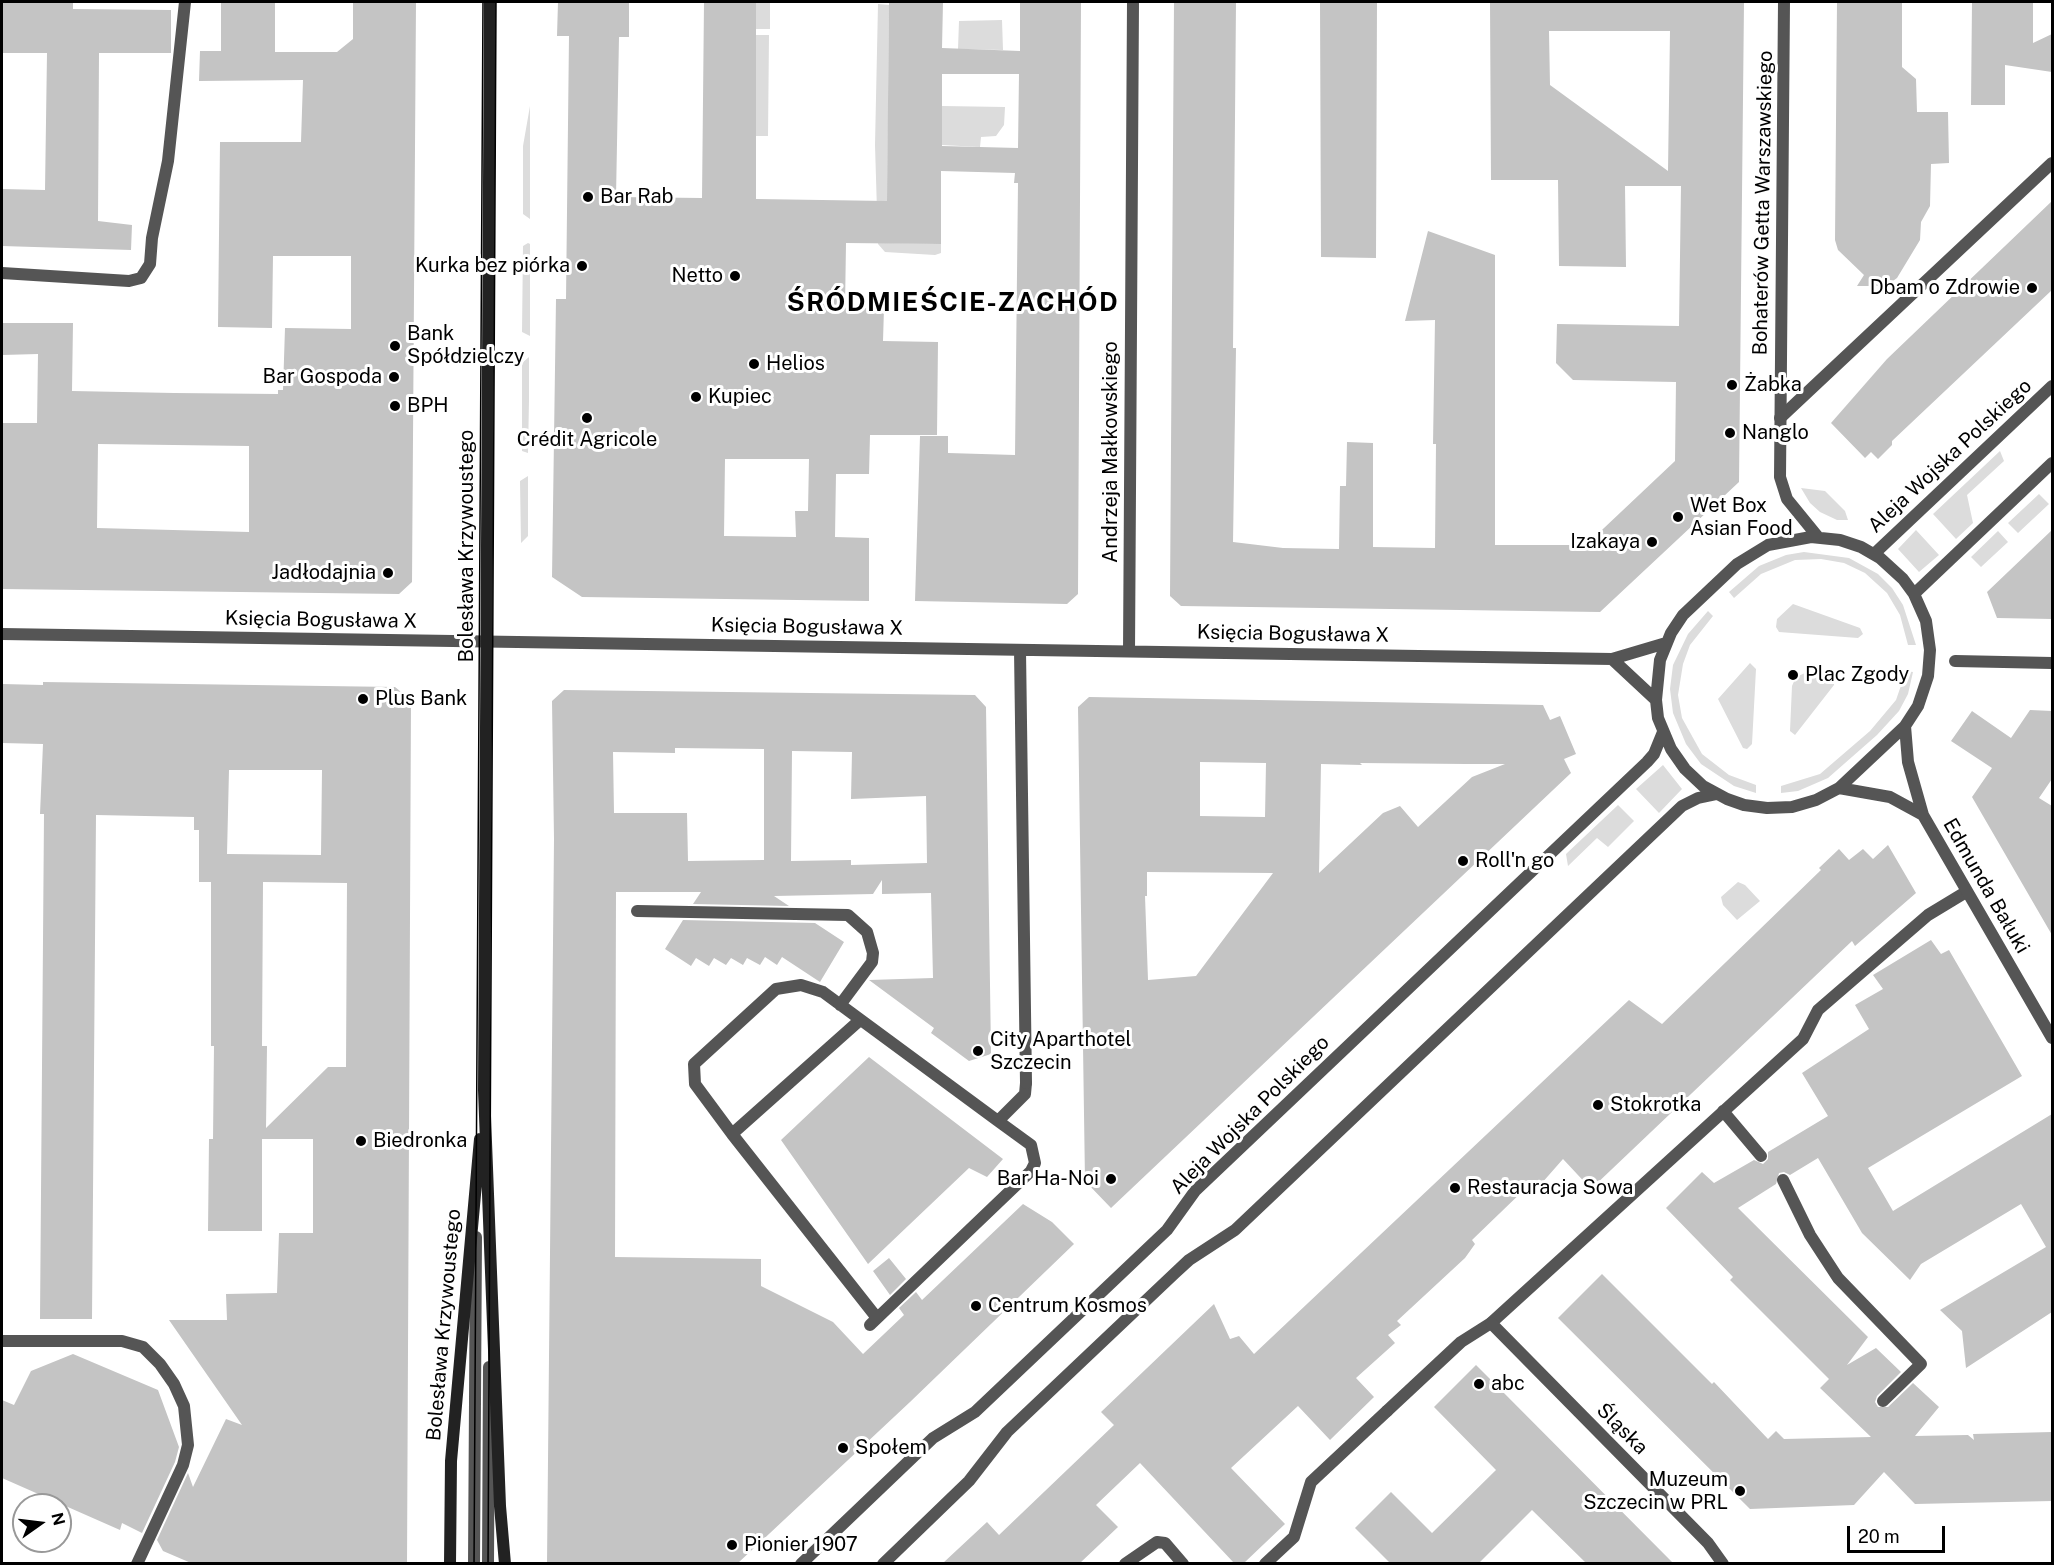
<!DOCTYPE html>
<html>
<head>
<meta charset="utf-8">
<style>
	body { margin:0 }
	#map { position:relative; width:2054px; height:1565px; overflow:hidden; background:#fff; font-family:"Public Sans",sans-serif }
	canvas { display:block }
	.frame { position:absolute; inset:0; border:3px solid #000; pointer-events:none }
	.north { position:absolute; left:12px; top:1493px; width:60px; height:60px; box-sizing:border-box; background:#fff; border:2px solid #999; border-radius:50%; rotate:76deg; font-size:16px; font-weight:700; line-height:24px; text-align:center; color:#000 }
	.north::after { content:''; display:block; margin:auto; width:21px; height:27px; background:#000; clip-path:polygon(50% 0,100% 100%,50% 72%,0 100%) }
	.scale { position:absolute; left:1847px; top:1526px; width:98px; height:27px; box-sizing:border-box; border:3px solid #000; border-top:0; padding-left:8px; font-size:18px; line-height:21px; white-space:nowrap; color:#000; -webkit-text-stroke:4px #fff; paint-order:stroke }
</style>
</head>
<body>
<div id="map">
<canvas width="2054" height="1565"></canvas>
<div class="frame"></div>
<div class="north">N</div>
<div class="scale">20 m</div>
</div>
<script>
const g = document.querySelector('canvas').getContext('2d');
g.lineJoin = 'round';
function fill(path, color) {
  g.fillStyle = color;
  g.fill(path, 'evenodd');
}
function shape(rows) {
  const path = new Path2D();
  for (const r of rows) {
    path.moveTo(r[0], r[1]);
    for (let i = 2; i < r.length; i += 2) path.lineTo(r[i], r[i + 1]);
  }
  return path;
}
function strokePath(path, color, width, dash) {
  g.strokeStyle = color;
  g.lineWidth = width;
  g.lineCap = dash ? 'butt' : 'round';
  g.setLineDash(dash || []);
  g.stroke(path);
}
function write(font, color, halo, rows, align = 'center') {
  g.font = font + ' "Public Sans",sans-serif';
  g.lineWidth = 6;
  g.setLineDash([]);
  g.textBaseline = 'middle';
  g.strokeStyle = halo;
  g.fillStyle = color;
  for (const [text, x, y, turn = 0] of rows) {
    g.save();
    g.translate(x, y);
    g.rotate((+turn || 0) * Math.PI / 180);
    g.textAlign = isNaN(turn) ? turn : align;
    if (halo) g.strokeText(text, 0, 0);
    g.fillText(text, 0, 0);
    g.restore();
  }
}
fill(shape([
	[756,2,770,2,770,29,756,29],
	[878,4,889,5,887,243,941,244,941,253,935,255,885,252,878,244,875,145],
	[1002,20,1003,50,958,49,959,21],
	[756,35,769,35,768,136,755,136],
	[530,106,530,219,523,214,523,146],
	[942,106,1005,107,1004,125,996,136,981,137,980,147,942,145],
	[528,243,530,244,530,336,522,332,523,246],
	[529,357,529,400,528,453,522,451,522,363],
	[2000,451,2004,461,1967,495,1973,523,1956,539,1933,514],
	[528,476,528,536,521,543,520,481],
	[1801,488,1825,491,1845,511,1848,520,1837,520,1820,512,1810,503],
	[2039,494,2049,504,2018,533,2008,523],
	[1916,530,1939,555,1919,572,1898,549],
	[1998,531,2008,542,1981,567,1971,557],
	[1804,552,1849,558,1878,574,1892,588,1903,605,1916,645,1908,645,1900,615,1887,593,1865,573,1844,563,1821,559,1795,560,1761,574,1734,598,1729,592,1759,566,1786,555],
	[1793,604,1860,628,1863,634,1858,638,1779,632,1776,627,1777,619],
	[1708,611,1713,616,1690,645,1683,664,1678,695,1682,718,1702,754,1729,775,1756,785,1756,793,1734,786,1701,764,1686,744,1673,713,1670,689,1673,665,1688,634],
	[1750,663,1756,669,1752,744,1747,749,1743,748,1718,699],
	[1906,671,1913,672,1908,694,1899,711,1877,735,1828,778,1798,791,1781,793,1781,786,1820,774,1870,731,1896,700],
	[1805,673,1828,674,1834,679,1834,685,1795,735,1790,731,1792,686,1796,677],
	[1663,765,1682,789,1659,813,1636,789],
	[1618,805,1634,821,1608,847,1597,838,1568,866,1566,854],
	[1738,882,1745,885,1760,901,1737,920,1723,905,1721,897]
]), '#dcdcdc');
fill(shape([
	[2,2,73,2,73,9,171,10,171,53,99,53,98,221,132,225,131,250,2,246,2,189,45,190,47,53,2,53],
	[221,2,275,2,275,52,337,52,353,39,353,2,416,2,412,582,399,594,2,589,2,423,37,423,38,354,2,355,2,323,73,323,72,391,174,393,278,394,278,390,283,390,285,328,351,329,351,256,273,256,272,328,218,327,220,142,301,142,303,80,199,81,200,51,221,51],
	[98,444,249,446,249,532,97,528],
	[558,2,629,2,629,37,619,37,616,197,702,198,704,2,756,2,756,199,887,201,889,2,943,2,942,48,1020,51,1020,2,1081,2,1078,594,1067,604,915,601,920,436,948,436,948,453,1015,455,1018,183,1014,183,1015,173,941,171,941,244,846,243,845,307,884,308,883,341,938,342,937,435,870,435,869,474,836,474,835,537,869,538,869,601,582,597,552,577,556,299,566,299,569,36,557,36],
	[942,74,1019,74,1018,148,942,146],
	[725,459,809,459,808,511,795,511,796,537,724,536],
	[1174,2,1236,2,1233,348,1236,348,1233,542,1283,548,1339,549,1340,486,1346,486,1347,442,1373,443,1373,547,1435,548,1436,444,1433,444,1435,320,1405,321,1428,231,1495,255,1495,545,1586,545,1675,461,1676,382,1573,380,1556,363,1557,324,1679,326,1681,186,1625,186,1626,267,1559,266,1558,180,1491,180,1490,2,1744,2,1739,482,1600,612,1181,606,1170,596],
	[1549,31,1670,31,1668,171,1550,85],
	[1320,2,1377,2,1376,258,1321,257],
	[1837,2,1902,2,1902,67,1916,79,1917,112,1948,112,1949,163,1931,164,1930,206,1921,222,1920,240,1897,278,1886,286,1857,286,1864,275,1838,250,1835,240],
	[1972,2,2033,2,2033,43,2052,34,2052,72,2005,65,2005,105,1971,105],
	[2052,201,2052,290,1892,441,1892,445,1878,459,1871,452,1865,458,1831,423,1887,359],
	[2052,530,2052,619,1997,618,1987,592],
	[43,682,395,687,411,700,407,1563,191,1563,163,1551,157,1540,188,1473,193,1487,226,1419,242,1425,169,1320,227,1320,226,1294,277,1293,279,1233,313,1233,313,1139,262,1139,262,1231,208,1231,209,1139,213,1139,214,1046,211,1046,211,882,199,882,199,830,194,830,194,817,96,815,92,1319,40,1319,44,814,40,814,43,744,2,743,2,684,43,685],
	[229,770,322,770,321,855,227,854],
	[263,882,347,883,346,1067,328,1067,266,1128,267,1046,262,1046],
	[564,690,975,695,986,707,991,1054,969,1061,931,1033,934,1028,869,980,933,978,931,893,882,894,882,880,873,894,774,896,789,906,693,904,701,892,616,892,615,1257,761,1259,761,1286,833,1322,863,1354,904,1315,899,1308,916,1292,922,1300,1023,1204,1052,1222,1074,1244,910,1402,738,1563,547,1563,554,839,552,701],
	[675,748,764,749,764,860,688,861,687,813,614,813,613,752,675,753],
	[792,751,852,752,851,799,926,796,927,863,851,865,851,860,791,861],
	[1089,697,1543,705,1550,720,1560,716,1576,754,1564,759,1571,773,1111,1208,1085,1181,1078,707],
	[1200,762,1266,763,1265,817,1200,816],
	[1360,763,1466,764,1505,764,1472,777,1418,827,1400,806,1383,813,1319,873,1321,764,1362,765],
	[1147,872,1273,873,1196,976,1148,980,1145,896,1147,896],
	[2030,710,2052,711,2052,779,2039,798,2052,806,2052,935,1972,797,1992,768,1951,741,1972,711,2011,738],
	[1888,845,1916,893,1855,946,1852,941,1591,1189,1563,1159,1534,1192,1528,1186,1472,1240,1475,1244,1465,1258,1397,1321,1401,1325,1388,1335,1395,1343,1356,1378,1374,1397,1330,1440,1298,1406,1231,1468,1285,1524,1244,1563,1234,1563,1140,1463,1096,1505,1118,1527,1080,1563,943,1563,987,1522,999,1535,1114,1425,1101,1412,1214,1304,1230,1339,1239,1336,1254,1354,1629,1000,1662,1024,1821,870,1819,868,1839,849,1849,860,1863,849,1873,859],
	[683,920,815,923,844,942,820,982,782,957,777,965,765,957,760,965,747,958,743,965,731,958,726,965,714,958,709,966,696,958,691,966,665,949],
	[1931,940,1941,954,1949,950,2022,1076,1868,1168,1893,1211,2052,1114,2052,1312,1966,1368,1962,1331,1940,1310,2046,1247,2021,1204,1921,1264,1910,1280,1862,1233,1818,1158,1790,1175,1784,1172,1779,1173,1776,1184,1738,1208,1868,1337,1847,1365,1876,1348,1901,1372,1877,1396,1875,1402,1878,1407,1888,1407,1913,1383,1939,1407,1915,1436,1968,1435,1974,1440,1973,1434,2052,1432,2052,1501,1915,1504,1884,1472,1854,1505,1750,1509,1558,1318,1602,1274,1712,1384,1714,1382,1768,1439,1776,1431,1784,1439,1871,1437,1820,1388,1829,1379,1730,1280,1733,1277,1666,1208,1702,1172,1714,1183,1754,1160,1763,1164,1768,1159,1768,1152,1828,1116,1802,1073,1869,1029,1855,1005,1883,989,1873,975],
	[869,1057,1003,1159,987,1177,969,1168,868,1264,781,1140],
	[889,1258,906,1279,890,1295,873,1271],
	[73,1354,158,1390,179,1447,175,1462,142,1533,122,1523,120,1530,2,1478,2,1400,14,1405,31,1371],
	[1476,1365,1499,1388,1673,1563,1586,1563,1532,1510,1479,1563,1390,1563,1355,1528,1391,1492,1432,1533,1496,1470,1434,1407]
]), '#c4c4c4');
strokePath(shape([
	[2,273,129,281,141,278,150,264,152,238,168,161,185,2],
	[1780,418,2052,163],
	[637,911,848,915,867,932,873,953,872,962,840,1005],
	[860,1020,732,1134,695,1084,694,1064,776,989,801,985,823,992,998,1121,1025,1094,1026,1083],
	[1723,1111,1761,1156],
	[732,1134,877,1318],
	[1783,1180,1810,1235,1838,1278,1921,1364,1883,1401],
	[870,1325,1031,1171,1035,1163,1031,1145,998,1121],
	[2,1341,122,1341,143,1347,160,1364,174,1384,184,1406,188,1445,183,1465,137,1564],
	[1387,1411,1461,1342,1491,1323,1803,1039,1818,1010,1928,915,1966,892],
	[474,1564,476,1237],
	[488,1564,489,1367]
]), '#555', 12);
strokePath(shape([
	[1784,2,1780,477,1787,499,1818,537],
	[1811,537,1840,540,1861,547,1880,558,1903,579,1914,594,1926,621,1930,650,1928,676,1918,706,1905,726,1839,788,1816,800,1792,807,1767,808,1744,805,1727,799,1703,786,1685,769,1671,749,1658,718,1656,700,1660,660,1671,633,1683,615,1737,564,1768,545,1811,537],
	[1874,554,2052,386],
	[1914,594,2052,463],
	[2,634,1612,659,1666,643],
	[1020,650,1026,1083],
	[1129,651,1133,2],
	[1612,659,1656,700],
	[1955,661,2052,663],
	[1905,726,1908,762,1923,815,2052,1038],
	[1839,788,1890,797,1923,815],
	[1491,1323,1708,1543,1723,1564],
	[801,1564,933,1438,975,1412,1167,1230,1195,1191,1647,762,1654,754,1663,732],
	[883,1564,969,1481,1007,1432,1175,1273,1189,1260,1235,1230,1682,806,1698,798,1717,794],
	[1125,1564,1157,1542,1165,1543,1183,1564],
	[1265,1564,1294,1537,1311,1482,1387,1411]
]), '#555', 12);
strokePath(shape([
	[490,2,484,1090,500,1506,505,1564],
	[450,1564,451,1461,480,1139]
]), '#222', 12);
strokePath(shape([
	[474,1564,483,2],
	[488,1564,496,2]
]), '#000', 1.5);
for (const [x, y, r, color] of [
	[588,197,6,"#000"],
	[582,266,6,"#000"],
	[735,276,6,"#000"],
	[2032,288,6,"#000"],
	[395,346,6,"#000"],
	[754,364,6,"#000"],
	[394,377,6,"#000"],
	[1732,385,6,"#000"],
	[696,397,6,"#000"],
	[395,406,6,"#000"],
	[587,418,6,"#000"],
	[1730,433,6,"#000"],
	[1678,517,6,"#000"],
	[1652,542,6,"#000"],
	[388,573,6,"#000"],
	[1793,675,6,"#000"],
	[363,699,6,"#000"],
	[1463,861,6,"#000"],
	[978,1051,6,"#000"],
	[1598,1105,6,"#000"],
	[361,1141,6,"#000"],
	[1111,1179,6,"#000"],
	[1455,1188,6,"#000"],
	[976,1306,6,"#000"],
	[1479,1384,6,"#000"],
	[843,1448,6,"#000"],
	[1740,1491,6,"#000"],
	[732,1545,6,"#000"]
]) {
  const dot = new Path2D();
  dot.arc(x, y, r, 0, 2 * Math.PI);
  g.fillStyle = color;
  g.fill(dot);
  strokePath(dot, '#fff', 2);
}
write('20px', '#000', '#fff', [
	["Bar Rab",600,197],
	["Kurka bez piórka",570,266,"right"],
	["Netto",723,276,"right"],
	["Dbam o Zdrowie",2020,288,"right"],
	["Bank",407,334],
	["Spółdzielczy",407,357],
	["Helios",766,364],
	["Bar Gospoda",382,377,"right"],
	["Żabka",1744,385],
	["Kupiec",708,397],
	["BPH",407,406],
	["Nanglo",1742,433],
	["Crédit Agricole",587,440,"center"],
	["Wet Box",1690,506],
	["Asian Food",1690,529],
	["Izakaya",1640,542,"right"],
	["Jadłodajnia",376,573,"right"],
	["Plac Zgody",1805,675],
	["Plus Bank",375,699],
	["Roll'n go",1475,861],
	["City Aparthotel",990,1040],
	["Szczecin",990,1063],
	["Stokrotka",1610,1105],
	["Biedronka",373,1141],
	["Bar Ha-Noi",1099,1179,"right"],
	["Restauracja Sowa",1467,1188],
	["Centrum Kosmos",988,1306],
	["abc",1491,1384],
	["Społem",855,1448],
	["Muzeum",1728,1480,"right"],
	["Szczecin w PRL",1728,1503,"right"],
	["Pionier 1907",744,1545]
], 'left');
write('20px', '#000', '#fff', [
	["Bohaterów Getta Warszawskiego",1763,203,-89],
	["Andrzeja Małkowskiego",1111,452,-90],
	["Aleja Wojska Polskiego",1950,456,-43],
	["Bolesława Krzywoustego",467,546,-90],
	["Księcia Bogusława X",321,620,1],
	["Księcia Bogusława X",807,627,1],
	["Księcia Bogusława X",1293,634,1],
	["Edmunda Bałuki",1986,886,60],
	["Aleja Wojska Polskiego",1250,1115,-45],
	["Bolesława Krzywoustego",444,1325,-85],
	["Śląska",1622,1429,45]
]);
g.letterSpacing = '1.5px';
write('bold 26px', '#000', '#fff', [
	["ŚRÓDMIEŚCIE-ZACHÓD",953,303]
]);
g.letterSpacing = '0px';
</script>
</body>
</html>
